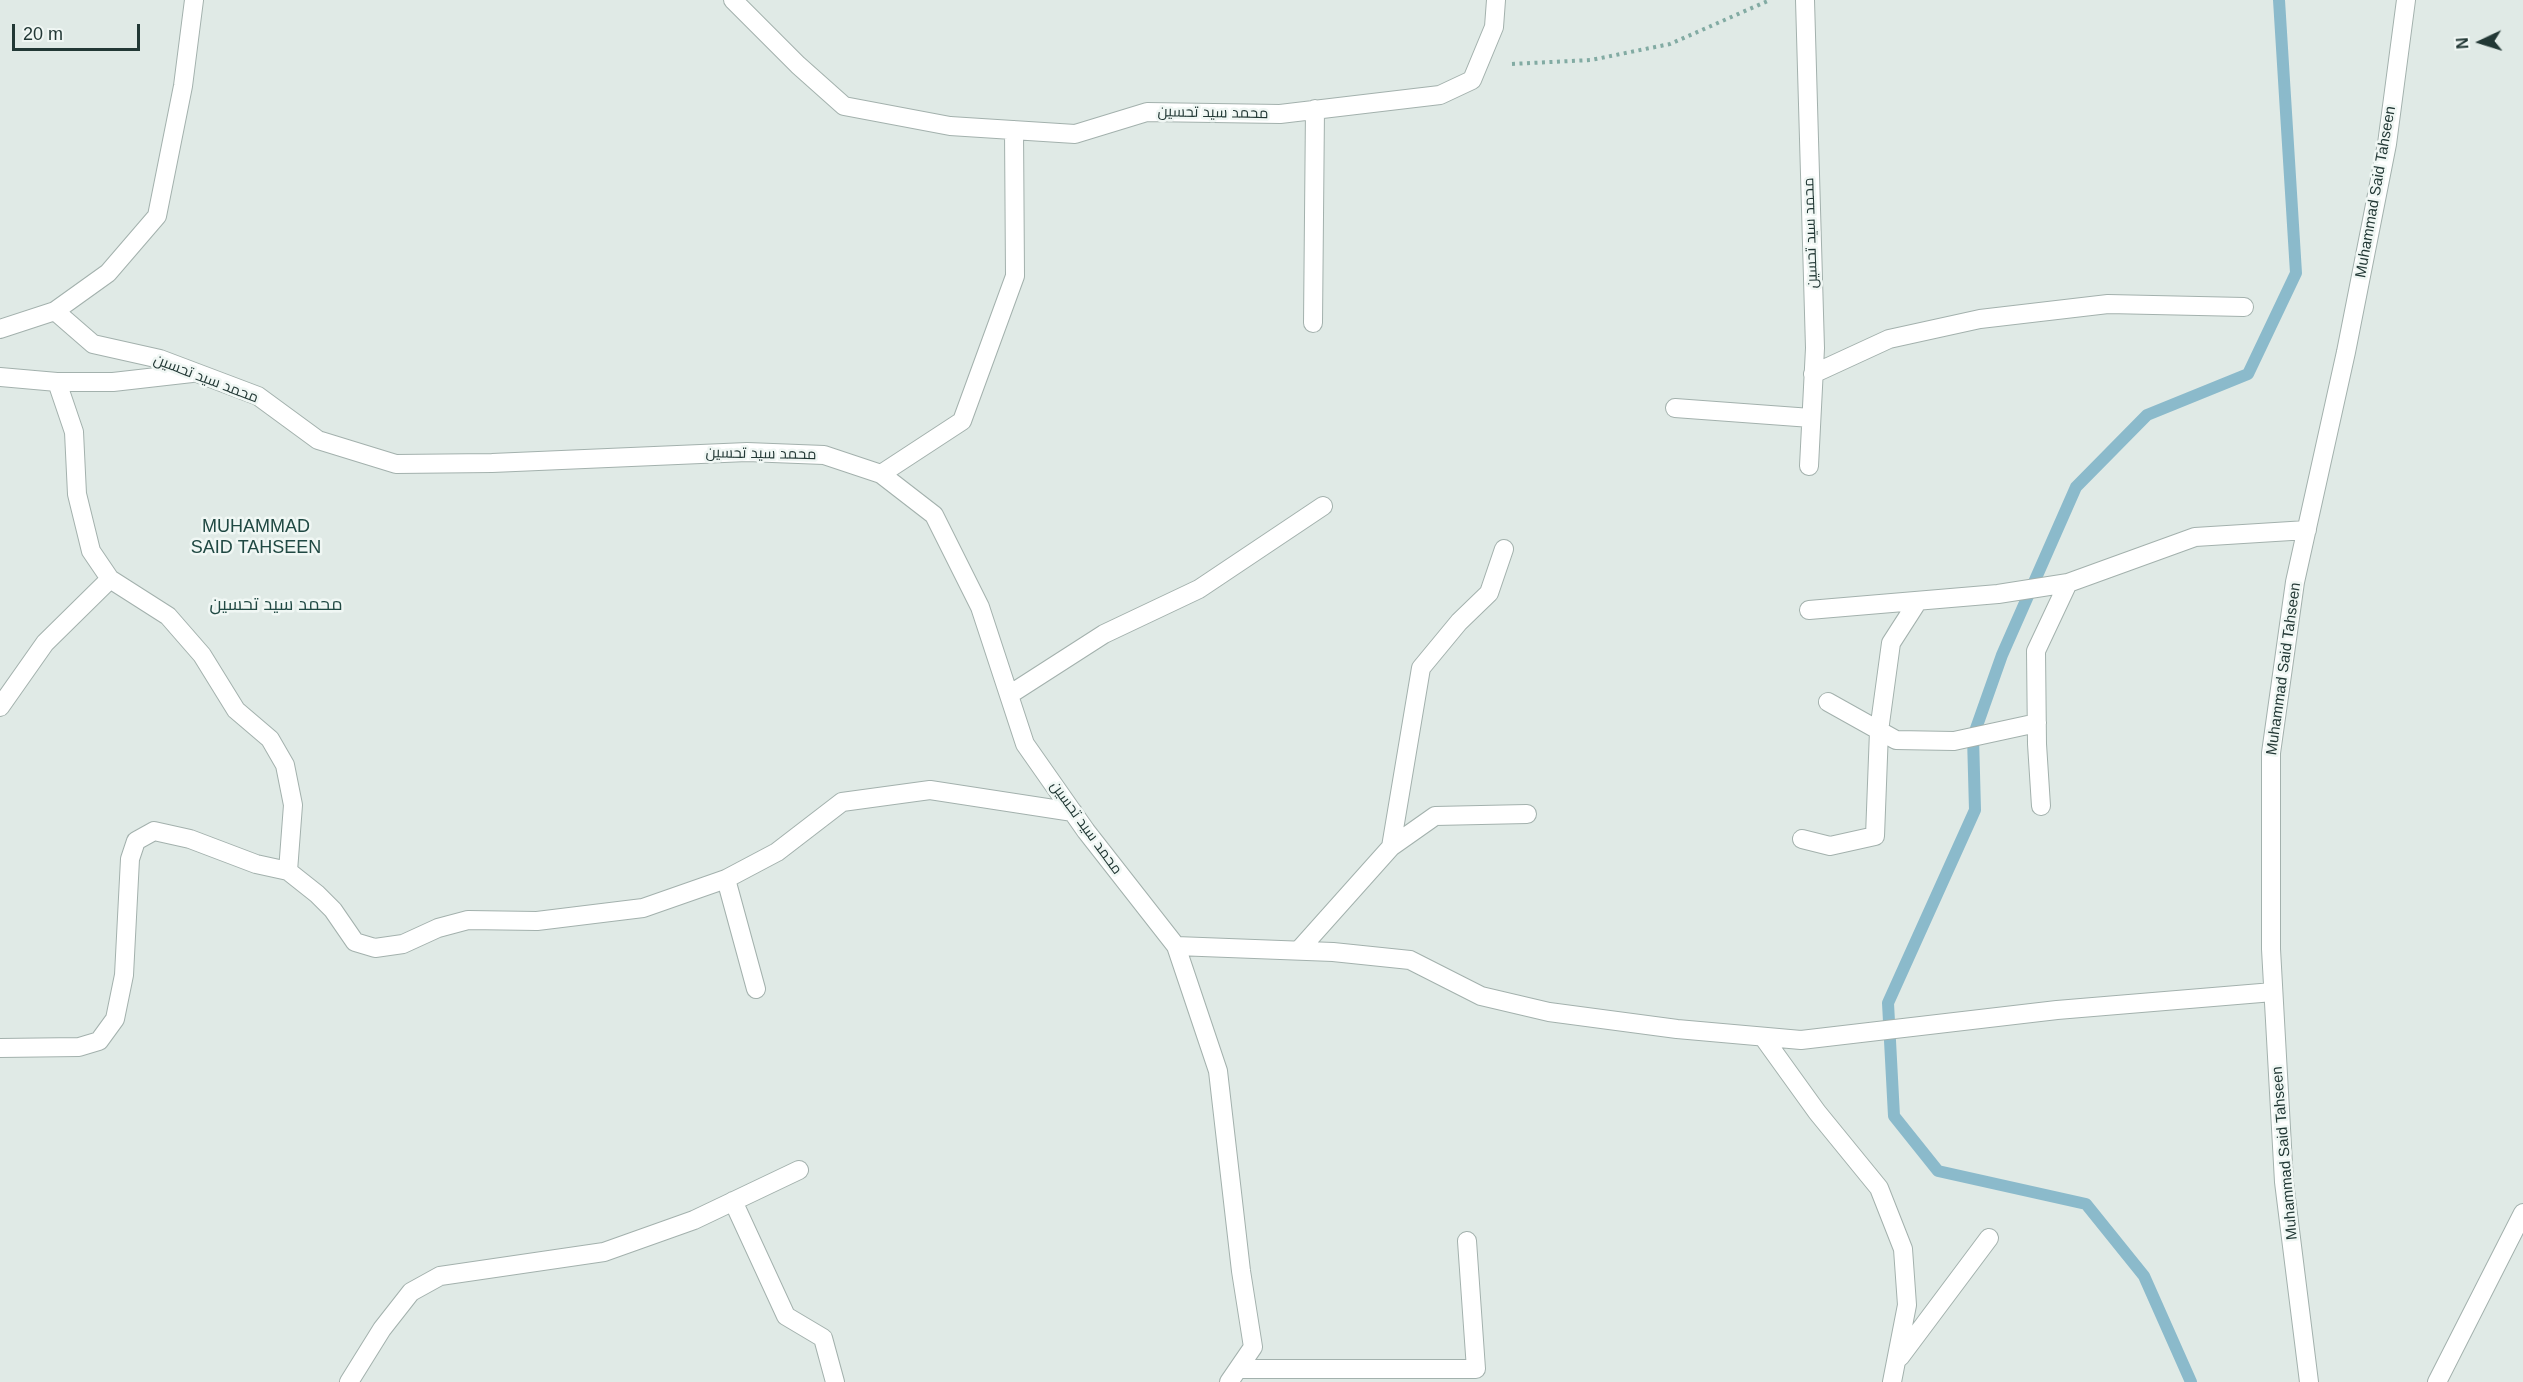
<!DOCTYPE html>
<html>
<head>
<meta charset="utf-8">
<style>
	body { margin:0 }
	#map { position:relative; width:2523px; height:1382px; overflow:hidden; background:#e0eae6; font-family:Arial,sans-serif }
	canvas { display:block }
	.north { position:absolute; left:2451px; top:12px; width:60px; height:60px; -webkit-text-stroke:4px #f0f7f4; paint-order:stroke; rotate:266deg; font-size:16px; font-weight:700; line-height:24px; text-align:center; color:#223835 }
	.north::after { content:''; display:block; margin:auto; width:21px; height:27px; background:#223835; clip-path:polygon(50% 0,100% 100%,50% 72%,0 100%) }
	.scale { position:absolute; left:12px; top:24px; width:128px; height:27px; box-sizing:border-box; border:3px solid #223835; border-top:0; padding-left:8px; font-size:18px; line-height:21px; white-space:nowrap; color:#223835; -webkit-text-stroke:4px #f0f7f4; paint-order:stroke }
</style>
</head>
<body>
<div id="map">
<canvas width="2523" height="1382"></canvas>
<div class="north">N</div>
<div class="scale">20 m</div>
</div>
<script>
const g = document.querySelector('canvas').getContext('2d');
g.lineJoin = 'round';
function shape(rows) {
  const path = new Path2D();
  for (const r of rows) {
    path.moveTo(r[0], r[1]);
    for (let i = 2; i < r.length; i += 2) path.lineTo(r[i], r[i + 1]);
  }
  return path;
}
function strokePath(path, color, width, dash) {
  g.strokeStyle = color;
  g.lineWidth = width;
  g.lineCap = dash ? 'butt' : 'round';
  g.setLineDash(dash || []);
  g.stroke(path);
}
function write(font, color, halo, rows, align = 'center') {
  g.font = font + ' Arial,Cairo,sans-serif';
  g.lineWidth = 5;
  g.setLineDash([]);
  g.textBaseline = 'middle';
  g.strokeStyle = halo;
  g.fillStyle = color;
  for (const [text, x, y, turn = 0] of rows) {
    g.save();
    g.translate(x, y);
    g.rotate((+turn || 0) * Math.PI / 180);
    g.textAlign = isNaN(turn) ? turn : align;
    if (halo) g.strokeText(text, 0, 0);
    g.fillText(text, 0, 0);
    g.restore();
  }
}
strokePath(shape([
	[2191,1382,2144,1276,2086,1204,1938,1171,1894,1116,1888,1003,1975,810,1973,737,2002,655,2076,487,2147,415,2248,374,2296,273,2279,0]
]), '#8bbacb', 12);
const street = shape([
	[733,0,798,65,844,106,950,126,1075,134,1147,112,1280,114,1440,95,1472,80,1494,27,1496,0],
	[1805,0,1815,348,1809,466],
	[55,311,93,344,160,359,258,396,318,440,396,464,492,463,747,452,824,455,881,474,934,515,980,607,1025,744,1086,831,1176,946,1218,1071,1241,1271,1253,1347,1229,1382],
	[1313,323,1315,109],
	[0,329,55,311,108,273,157,216,183,86,194,0],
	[1813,374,1889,339,1980,319,2108,304,2244,307],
	[0,377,57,382,113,382,192,373],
	[57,382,74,432,77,494,91,551,110,579,168,616,202,655,236,710,270,739,285,765,293,805,288,871],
	[1675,408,1811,418],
	[881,474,962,421,1015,276,1014,130],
	[1809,610,1998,594,2068,583,2195,537,2307,530],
	[1009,695,1104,634,1199,589,1323,506],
	[1828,702,1896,740,1954,741,2037,723],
	[0,707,45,643,110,579],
	[2041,806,2037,744,2036,651,2068,583],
	[1802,839,1830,846,1875,836,1879,731,1891,643,1918,601],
	[1391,847,1421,668,1459,622,1489,593,1504,549],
	[726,879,756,989],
	[1176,946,1333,952,1410,960,1481,996,1549,1012,1677,1029,1801,1040,2057,1010,2273,992],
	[1299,950,1391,847,1435,816,1527,814],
	[1763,1037,1817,1112,1879,1188,1903,1249,1907,1305,1892,1382],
	[0,1048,79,1047,99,1041,115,1019,124,975,130,859,136,841,154,831,190,839,256,864,288,871,317,894,333,910,355,942,375,948,403,944,438,928,468,920,537,921,643,908,726,879,777,852,842,802,930,790,1073,812],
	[733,1201,786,1316,823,1338,835,1382],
	[1900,1357,1989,1238],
	[1238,1369,1476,1369,1467,1241],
	[349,1382,382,1329,411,1292,440,1276,604,1252,694,1220,799,1170],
	[2309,1382,2284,1182,2271,949,2271,753,2295,582,2346,352,2387,144,2406,0],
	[2437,1382,2523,1213]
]);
strokePath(street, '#a3b1ad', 20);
strokePath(shape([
	[1512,64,1591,60,1670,44,1770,0]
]), '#82aba3', 4, [3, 4.5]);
strokePath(street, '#fff', 18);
write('15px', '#223835', '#f0f7f4', [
	["محمد سید تحسین",1213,113,1],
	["Muhammad Said Tahseen",2376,192,-80],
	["محمد سید تحسین",1811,233,-92],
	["محمد سید تحسین",206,379,21],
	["محمد سید تحسین",761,454,1],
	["Muhammad Said Tahseen",2284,669,-82],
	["محمد سید تحسین",1086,828,54],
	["Muhammad Said Tahseen",2285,1153,-95]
]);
write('18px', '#204943', '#f0f7f4', [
	["MUHAMMAD",256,527],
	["SAID TAHSEEN",256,548],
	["محمد سید تحسین",276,605]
]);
</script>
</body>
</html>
